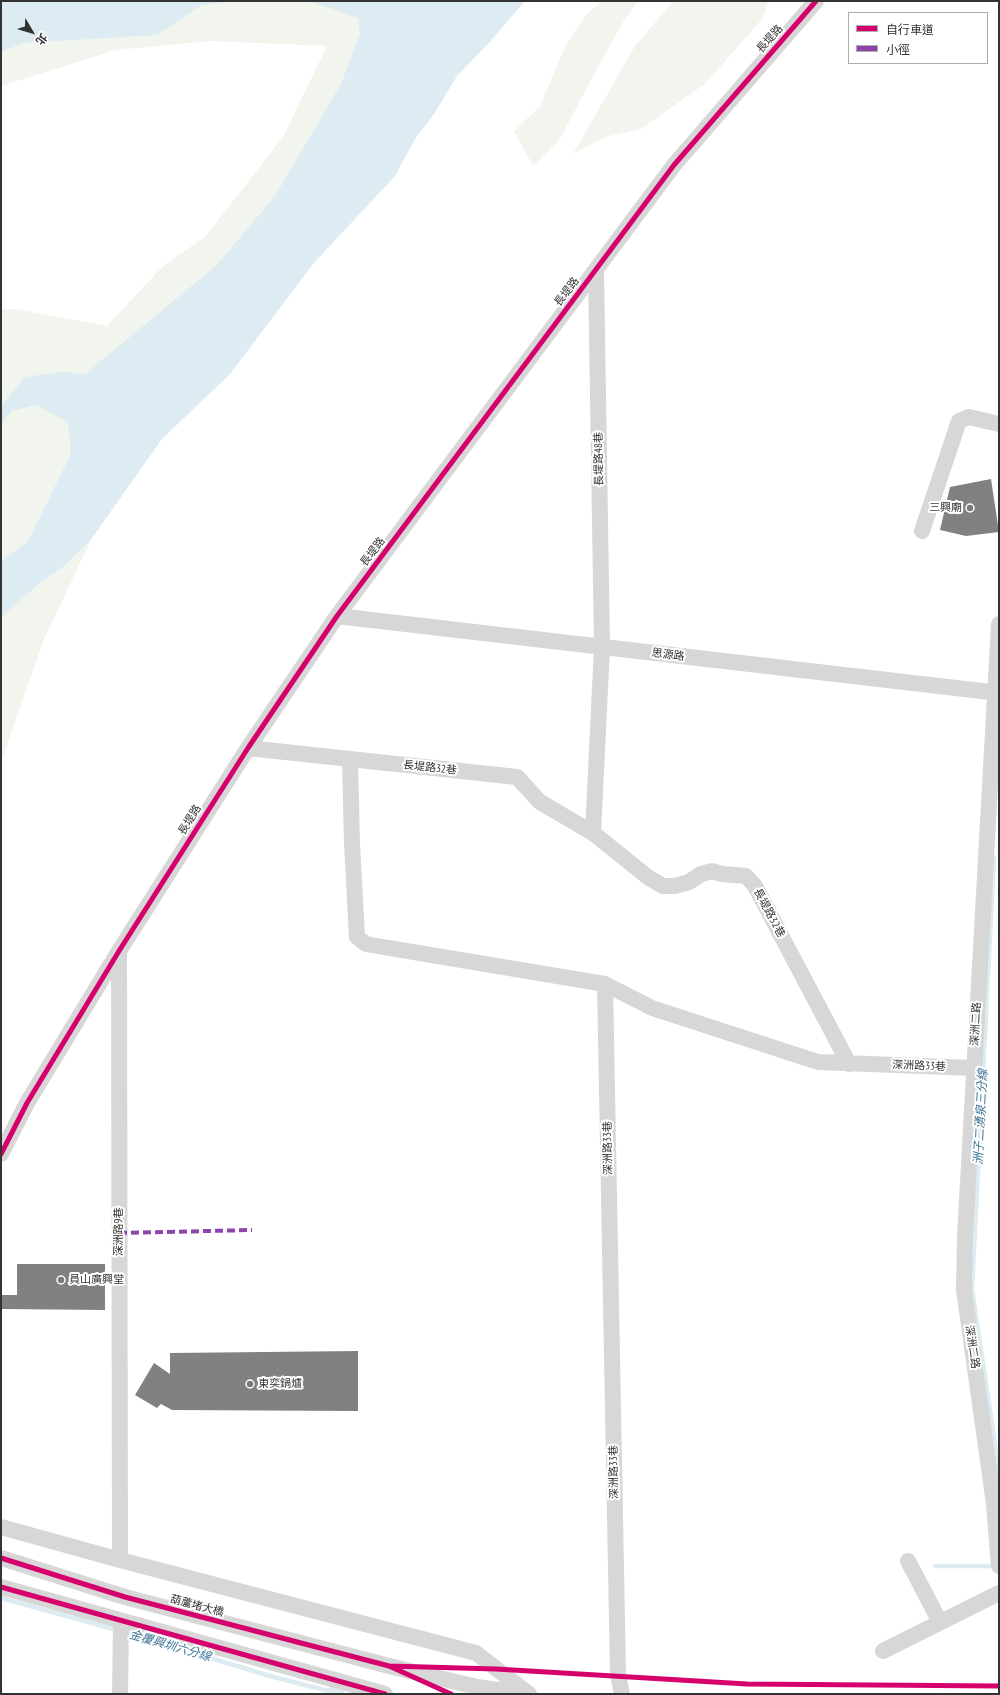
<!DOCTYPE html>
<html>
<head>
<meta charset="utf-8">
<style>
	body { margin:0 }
	#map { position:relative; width:1000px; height:1695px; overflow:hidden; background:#fff; font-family:"PT Sans Narrow","Noto Sans TC",sans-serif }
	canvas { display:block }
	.frame { position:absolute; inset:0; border:2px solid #333; pointer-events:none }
	.legend { position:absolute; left:848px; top:12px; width:140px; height:52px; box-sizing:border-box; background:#fff; border:1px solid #adadad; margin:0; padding:5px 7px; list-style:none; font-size:12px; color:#333 }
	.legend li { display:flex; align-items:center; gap:8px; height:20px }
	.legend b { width:20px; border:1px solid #adadad }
	.north { position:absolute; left:12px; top:12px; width:40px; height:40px; -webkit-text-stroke:3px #fff; paint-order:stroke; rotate:128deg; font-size:11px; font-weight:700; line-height:16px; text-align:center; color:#333 }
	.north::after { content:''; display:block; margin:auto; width:14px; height:18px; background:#333; clip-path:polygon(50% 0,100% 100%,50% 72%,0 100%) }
</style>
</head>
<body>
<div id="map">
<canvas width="1000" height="1695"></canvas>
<div class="frame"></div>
<ul class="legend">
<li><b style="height:5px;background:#d6006c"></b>自行車道</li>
<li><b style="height:5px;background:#8e44ad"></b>小徑</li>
</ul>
<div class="north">北</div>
</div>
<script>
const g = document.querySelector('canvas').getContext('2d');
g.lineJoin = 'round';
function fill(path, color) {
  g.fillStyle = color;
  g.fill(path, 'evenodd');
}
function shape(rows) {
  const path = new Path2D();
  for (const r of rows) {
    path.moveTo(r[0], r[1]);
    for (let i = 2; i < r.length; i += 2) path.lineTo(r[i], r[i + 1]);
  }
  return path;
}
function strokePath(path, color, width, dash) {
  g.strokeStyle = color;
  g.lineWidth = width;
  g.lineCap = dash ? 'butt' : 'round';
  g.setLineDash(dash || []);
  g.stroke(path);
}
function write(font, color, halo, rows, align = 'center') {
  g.font = font + ' "PT Sans Narrow","Noto Sans TC",sans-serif';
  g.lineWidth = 4;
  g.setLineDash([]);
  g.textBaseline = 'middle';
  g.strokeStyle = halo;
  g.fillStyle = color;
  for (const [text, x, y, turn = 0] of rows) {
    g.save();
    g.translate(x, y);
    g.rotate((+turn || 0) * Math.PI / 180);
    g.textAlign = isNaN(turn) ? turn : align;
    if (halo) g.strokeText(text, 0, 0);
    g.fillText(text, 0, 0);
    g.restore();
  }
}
fill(shape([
	[89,1,488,1,28,541,1,562,1,309,15,309,107,326,162,267,206,236,283,137,327,46,210,41,116,50,1,86,1,51],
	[602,1,638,1,623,22,592,78,560,139,533,166,514,131,540,106,565,47,586,15],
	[673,1,769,1,762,19,706,83,641,129,605,137,573,154,635,46],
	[92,538,44,639,1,762,1,601,40,583,67,564]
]), '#f1f5ed');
fill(shape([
	[1,1,229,1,200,6,157,35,24,43,1,52],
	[302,1,525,1,488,44,457,76,434,114,415,139,395,176,313,264,230,374,162,439,92,538,67,564,40,583,1,617,1,562,28,541,71,454,68,422,36,405,12,411,1,424,1,406,25,377,62,372,85,374,217,265,275,196,341,84,360,34,358,18,315,3]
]), '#ddebf3');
strokePath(shape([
	[994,858,972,1289,999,1471],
	[935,1566,997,1566],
	[1,1598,117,1630],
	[125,1632,270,1676,340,1694]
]), '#ddebf3', 4.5);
strokePath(shape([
	[335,1693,336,1694]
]), '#ddebf3', 16);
fill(shape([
	[991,479,999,532,966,536,940,530,950,487],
	[17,1264,105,1264,105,1310,1,1309,1,1295,17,1295],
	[358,1351,358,1411,172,1410,161,1404,157,1408,135,1395,154,1363,170,1374,170,1353]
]), '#818181');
strokePath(shape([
	[922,531,959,421,969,417,999,424],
	[337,616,999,693],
	[999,624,965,1236,964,1290,994,1504,999,1566],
	[248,748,517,777,540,802,593,833,602,647,596,270],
	[350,760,352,843,357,937,366,944,377,946,605,984],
	[593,833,649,878,663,886,675,886,689,882,701,874,712,871,722,874,746,876,755,886,849,1064],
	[119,951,120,1560],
	[1,1154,27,1103,119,951,248,748,337,616,674,165,816,1],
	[1,1527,120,1560,476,1653,529,1694],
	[1,1558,125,1597,389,1666,477,1687,525,1694],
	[908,1561,940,1622],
	[1,1587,385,1694],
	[883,1651,999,1593],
	[120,1694,121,1621],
	[622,1694,618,1675,605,984,652,1008,818,1062,974,1068]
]), '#d7d7d7', 16);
strokePath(shape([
	[119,1233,252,1230]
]), '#8e44ad', 4, [8, 4]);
strokePath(shape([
	[1,1154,27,1103,119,951,248,748,337,616,674,165,816,1],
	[1,1558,125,1597,389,1666,451,1694],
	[1,1587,385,1694],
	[389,1666,496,1669,747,1684,999,1686]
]), '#d6006c', 5);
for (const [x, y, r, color] of [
	[970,508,4,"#7a7a7a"],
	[61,1280,4,"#7a7a7a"],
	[250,1384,4,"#7a7a7a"]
]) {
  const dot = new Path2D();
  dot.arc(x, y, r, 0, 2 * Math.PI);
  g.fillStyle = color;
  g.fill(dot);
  strokePath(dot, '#fff', 1.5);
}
write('11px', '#333', '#fff', [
	["長堤路",770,39,-49],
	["長堤路",567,292,-53],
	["長堤路48巷",599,459,-91],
	["長堤路",373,552,-53],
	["思源路",668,655,7],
	["長堤路32巷",430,768,6],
	["長堤路",190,820,-58],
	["長堤路32巷",769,913,62],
	["深洲二路",976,1024,-87],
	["深洲路33巷",919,1066,2],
	["深洲路33巷",608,1148,-91],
	["深洲路9巷",119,1232,-90],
	["深洲二路",972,1347,81],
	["深洲路33巷",614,1472,-91],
	["葫蘆堵大橋",197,1606,15]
]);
write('11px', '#333', '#fff', [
	["三興廟",962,508,"right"],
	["員山廣興堂",69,1280],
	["東奕鍋爐",258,1384]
], 'left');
write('italic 12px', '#3f7597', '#fff', [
	["洲子二湧泉三分線",981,1117,-87],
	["金覆興圳六分線",170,1646,16]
]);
</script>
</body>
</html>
